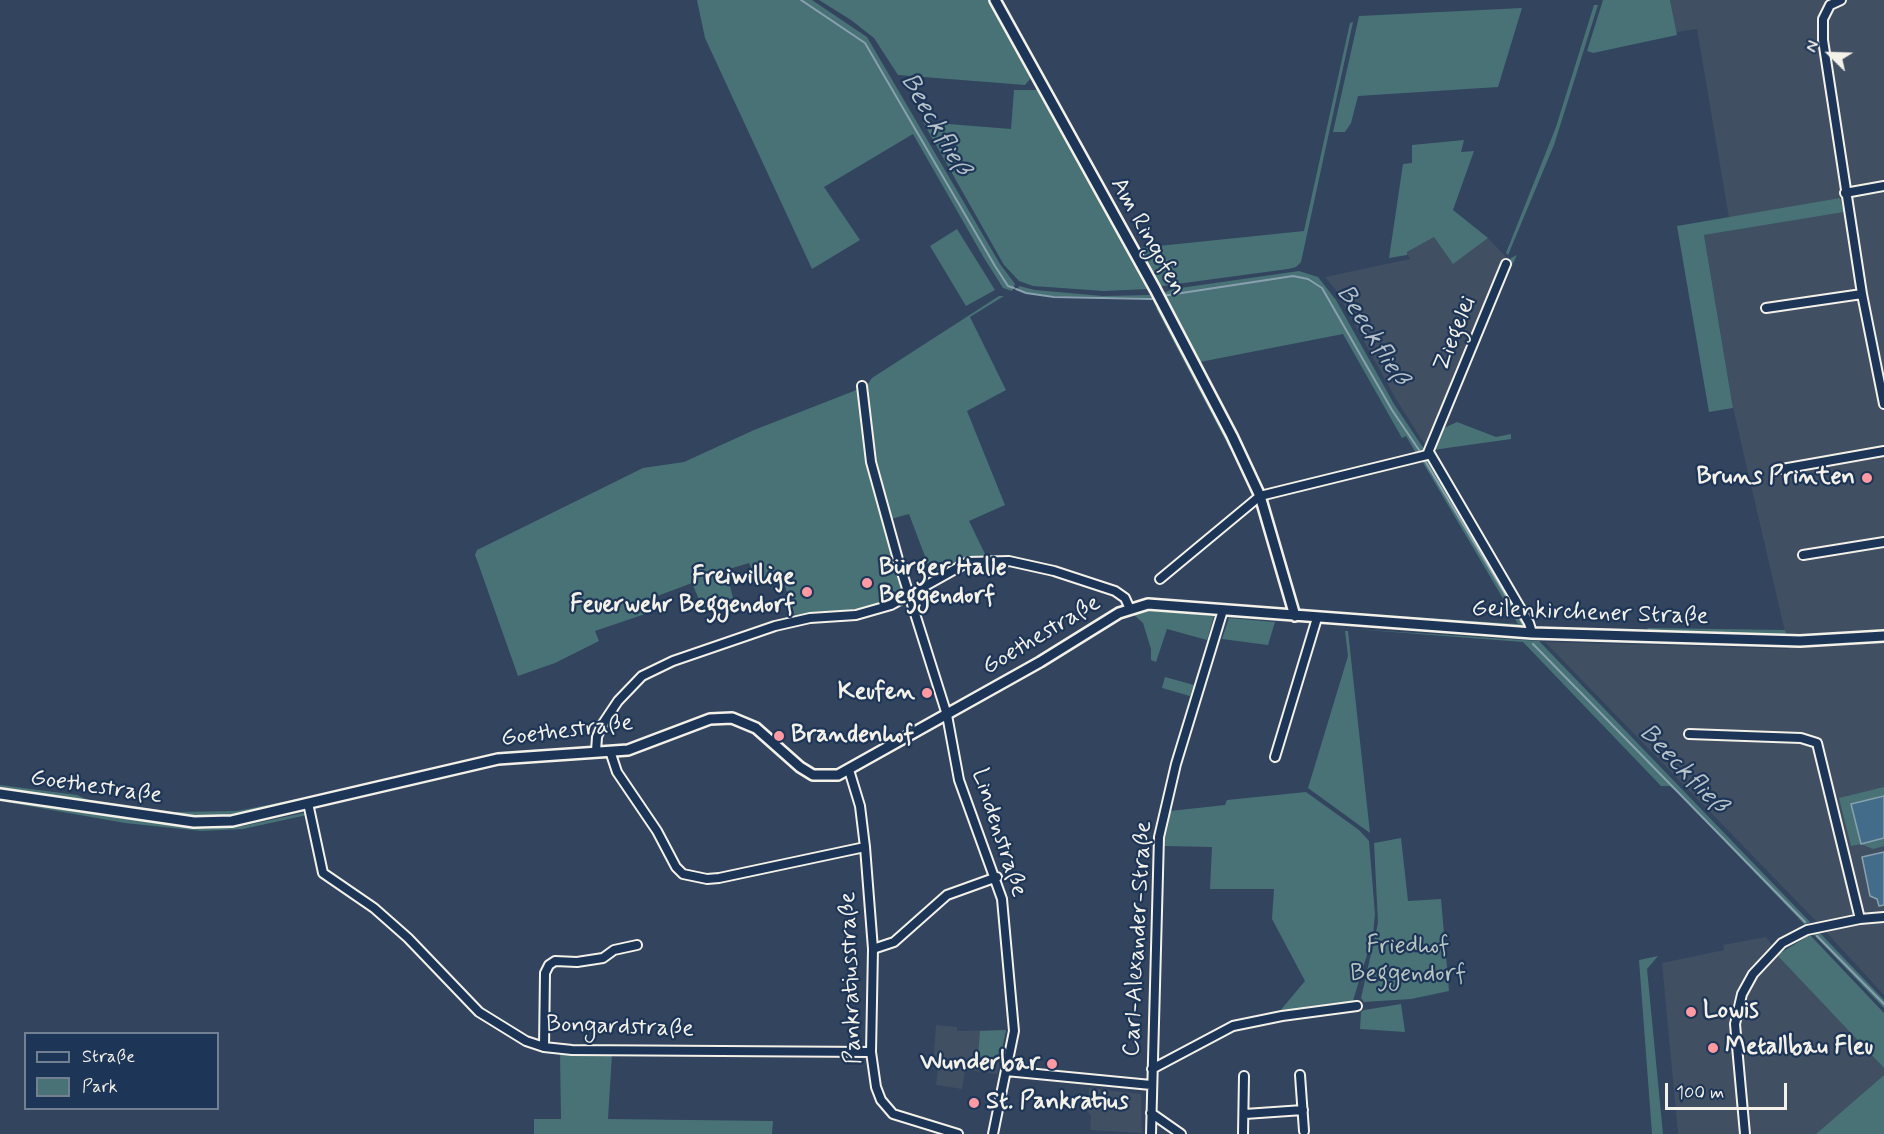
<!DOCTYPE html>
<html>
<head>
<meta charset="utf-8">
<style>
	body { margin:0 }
	#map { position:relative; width:1884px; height:1134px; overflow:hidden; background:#32445e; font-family:Mynerve,sans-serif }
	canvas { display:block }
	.legend { position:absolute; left:24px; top:1032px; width:195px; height:78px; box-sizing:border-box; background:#1d3557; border:2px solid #738091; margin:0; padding:8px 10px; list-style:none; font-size:18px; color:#f4f1e8 }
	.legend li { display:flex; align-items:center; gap:12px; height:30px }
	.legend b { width:30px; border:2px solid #738091 }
	.north { position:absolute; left:1800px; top:24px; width:60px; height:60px; -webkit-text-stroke:4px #1d3557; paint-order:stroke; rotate:293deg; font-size:16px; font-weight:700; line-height:24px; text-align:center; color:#f4f1e8 }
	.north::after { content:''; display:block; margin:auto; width:21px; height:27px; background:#f4f1e8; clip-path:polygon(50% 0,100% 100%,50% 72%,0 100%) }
	.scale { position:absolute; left:1665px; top:1083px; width:122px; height:27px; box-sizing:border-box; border:3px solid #f4f1e8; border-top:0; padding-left:8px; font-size:18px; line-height:21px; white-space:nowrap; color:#f4f1e8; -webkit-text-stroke:4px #1d3557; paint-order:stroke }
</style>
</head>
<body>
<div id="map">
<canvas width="1884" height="1134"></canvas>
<ul class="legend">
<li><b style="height:8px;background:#1d3557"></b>Straße</li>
<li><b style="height:16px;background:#487276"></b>Park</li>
</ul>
<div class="north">N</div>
<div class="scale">100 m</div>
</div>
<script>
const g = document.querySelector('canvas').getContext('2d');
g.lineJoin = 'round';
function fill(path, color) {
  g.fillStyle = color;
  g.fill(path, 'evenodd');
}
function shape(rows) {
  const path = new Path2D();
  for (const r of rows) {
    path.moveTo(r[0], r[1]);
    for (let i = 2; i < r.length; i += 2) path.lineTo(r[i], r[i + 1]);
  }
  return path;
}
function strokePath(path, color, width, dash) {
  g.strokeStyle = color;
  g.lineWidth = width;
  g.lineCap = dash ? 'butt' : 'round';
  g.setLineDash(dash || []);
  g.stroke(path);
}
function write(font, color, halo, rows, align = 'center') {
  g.font = font + ' Mynerve,sans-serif';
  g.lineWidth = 4.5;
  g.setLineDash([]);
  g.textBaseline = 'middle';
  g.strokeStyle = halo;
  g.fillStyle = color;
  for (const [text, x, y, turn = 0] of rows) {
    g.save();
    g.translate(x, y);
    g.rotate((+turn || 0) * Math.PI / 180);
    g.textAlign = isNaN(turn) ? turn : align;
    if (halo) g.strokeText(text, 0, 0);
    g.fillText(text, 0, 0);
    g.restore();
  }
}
fill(shape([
	[1670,0,1884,0,1884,995,1816,921,1545,642,1789,649,1734,412,1704,235,1843,212,1840,198,1729,218,1697,29,1676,32],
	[1434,236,1453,263,1488,238,1507,258,1425,445,1396,399,1335,289,1325,277,1410,259,1406,253],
	[1766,937,1772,945,1747,971,1736,992,1729,1023,1741,1134,1678,1134,1662,963,1724,950,1723,945],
	[1777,955,1884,1068,1884,1075,1816,1134,1749,1134,1738,1029,1750,984],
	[936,1025,957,1027,957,1031,1006,1030,997,1074,965,1070,962,1089,936,1085,938,1066,933,1065],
	[1089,1088,1141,1094,1142,1133,1090,1130,1091,1116,1087,1111]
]), '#414f63');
fill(shape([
	[697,0,812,0,867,37,1000,264,1015,284,1012,291,1003,288,984,258,913,134,824,187,860,240,812,269,705,38],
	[819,0,990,0,1031,78,1025,85,898,75,874,38,851,20],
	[998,0,1139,248,1304,231,1350,23,1353,22,1301,262,1296,267,1288,269,1162,286,1156,284],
	[1603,0,1670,0,1677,35,1593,53,1587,51],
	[1594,5,1598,5,1554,145,1508,255,1506,253,1556,127],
	[1522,8,1498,87,1358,96,1351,123,1345,132,1333,132,1359,16],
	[1014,90,1038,90,1148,289,1104,291,1033,286,1019,281,1004,265,923,122,1011,129],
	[1464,140,1461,152,1474,151,1453,210,1488,238,1453,264,1434,237,1407,252,1407,255,1389,258,1403,164,1412,163,1412,145],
	[1840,198,1844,212,1704,235,1733,408,1709,412,1677,226],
	[957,229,995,290,966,306,930,246],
	[1517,255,1498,295,1462,386,1460,384,1511,258],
	[1299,271,1318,277,1336,300,1394,404,1424,449,1423,453,1417,455,1406,436,1402,438,1343,334,1200,362,1238,434,1238,441,1161,294,1173,289],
	[1019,286,1035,290,1103,296,1150,295,1151,298,1054,296,1027,293,1018,289],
	[999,296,1004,296,970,317,1006,390,967,411,1005,505,969,521,986,556,966,559,932,575,909,514,891,519,874,462,865,388,872,378],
	[1156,308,1161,310,1234,447,1230,449],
	[859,389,866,438,903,591,872,607,795,616,781,574,758,584,749,563,726,570,733,598,703,609,692,583,652,598,657,610,595,631,599,641,555,663,518,676,478,563,475,555,477,550,643,468,684,462,754,430],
	[1457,422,1496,437,1511,434,1511,439,1433,450,1442,429],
	[1427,459,1430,460,1526,626,1350,616,1350,613,1518,624,1422,461],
	[1148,610,1214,616,1207,640,1167,629,1156,662,1151,660,1151,649,1143,623,1132,613],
	[1229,618,1275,622,1268,645,1222,639],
	[1647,628,1785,630,1786,635,1650,632],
	[1353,629,1539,641,1810,922,1805,925,1679,794,1670,786,1661,786,1523,642],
	[1345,631,1348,631,1370,833,1308,788,1348,656],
	[1165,677,1194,685,1190,696,1162,688],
	[0,785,77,795,88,800,172,812,237,811,328,793,318,798,216,817,165,814,90,803,0,790],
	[1884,787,1884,846,1873,849,1861,844,1851,846,1839,798],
	[1306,792,1359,830,1369,841,1375,914,1373,935,1352,1004,1279,1012,1305,981,1272,919,1274,889,1210,889,1212,847,1164,846,1164,838,1170,811,1225,805,1227,800],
	[0,801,206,829,243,826,303,813,307,815,243,829,201,831,125,823],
	[1401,838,1408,901,1441,899,1449,991,1411,999,1364,1002,1361,998,1378,923,1374,843],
	[1818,931,1884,1000,1884,1008,1812,933],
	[1810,935,1884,1013,1884,1068,1777,955],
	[1658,956,1647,969,1663,1134,1652,1134,1639,960],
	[1401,1004,1405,1032,1360,1029,1361,1012,1364,1010],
	[1006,1030,1000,1059,978,1057,980,1031],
	[560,1053,612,1054,608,1119,773,1121,772,1134,534,1134,534,1119,561,1119],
	[1884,1075,1884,1134,1816,1134]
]), '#487276');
const water = shape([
	[1884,796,1884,838,1861,844,1851,804,1884,796],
	[1884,852,1884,905,1879,906,1877,899,1870,896,1862,857,1884,852]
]);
fill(water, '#426c89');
strokePath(water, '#89a1af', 1.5);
strokePath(shape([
	[801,0,865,43,995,266,1008,286,1014,288],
	[1016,289,1026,293,1054,297,1152,299],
	[1162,296,1293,276,1308,279,1322,288,1392,410,1419,450],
	[1425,461,1524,626],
	[1533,644,1805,922],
	[1817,936,1884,1004]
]), '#89a1af', 2);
const minor = shape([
	[1841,0,1830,5,1823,19,1823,40,1862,294,1884,404],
	[1845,193,1884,186],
	[1766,308,1862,294],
	[862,386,871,462,899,563,947,715,959,780,1002,899,1014,1031,993,1134],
	[1429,452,1529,623,1532,633],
	[1782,469,1884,451],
	[1803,555,1884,542],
	[1160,579,1260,496,1427,455,1506,264],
	[1689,734,1801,738,1817,743,1860,919,1884,917],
	[596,751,597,737,602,725,618,701,642,676,673,661,775,626,810,618,856,615,891,605,968,562,1009,561,1054,571,1115,591,1125,598,1129,607],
	[610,751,617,772,657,831,676,867,683,874,707,879,719,878,865,847],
	[1275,757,1317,618],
	[849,770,860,806,865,847,873,949,871,1052,876,1087,881,1100,893,1114,958,1134],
	[308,803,323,873,374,908,408,938,479,1012,526,1041,544,1047,572,1050,871,1052],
	[873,949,894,942,947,895,997,877],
	[544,1047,545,973,549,965,555,961,577,962,603,958,614,950,637,945],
	[1152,1069,1233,1026,1282,1016,1357,1006],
	[1006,1071,1151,1085],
	[1300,1075,1304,1131],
	[1151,1113,1181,1134],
	[1245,1114,1303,1110],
	[1151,1134,1159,837,1176,764,1223,610],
	[1243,1134,1244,1076],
	[1745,1134,1735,1024,1742,994,1753,974,1782,943,1807,930,1860,919]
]);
const tertiary = shape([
	[995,0,1155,289,1232,436,1260,496,1295,616],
	[0,794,194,822,232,821,498,759,628,750,710,719,732,718,756,728,800,767,813,775,838,775,1040,662,1119,613,1148,604,1532,633,1800,641,1884,636]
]);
strokePath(minor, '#f4f1e8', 12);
strokePath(tertiary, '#f4f1e8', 14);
strokePath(minor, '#1d3557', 8);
strokePath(tertiary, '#1d3557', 9);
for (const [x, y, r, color] of [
	[1867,478,6,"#ff9aa2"],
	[867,583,6,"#ff9aa2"],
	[807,592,6,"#ff9aa2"],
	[927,693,6,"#ff9aa2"],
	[779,736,6,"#ff9aa2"],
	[1691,1012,6,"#ff9aa2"],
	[1713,1048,6,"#ff9aa2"],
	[1052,1064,6,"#ff9aa2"],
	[974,1103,6,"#ff9aa2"]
]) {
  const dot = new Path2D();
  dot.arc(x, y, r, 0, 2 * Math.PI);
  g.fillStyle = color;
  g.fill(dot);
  strokePath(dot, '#1d3557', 2);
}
write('24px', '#f4f1e8', '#1d3557', [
	["Am Ringofen",1147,237,61],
	["Ziegelei",1456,334,-68],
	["Geilenkirchener Straße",1590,614,2],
	["Goethestraße",1042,636,-31],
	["Goethestraße",567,732,-7],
	["Goethestraße",96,788,8],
	["Lindenstraße",998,833,72],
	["Carl-Alexander-Straße",1139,939,-87],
	["Pankratiusstraße",852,978,-92],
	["Bongardstraße",620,1028,2]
]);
write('bold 24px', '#f4f1e8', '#1d3557', [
	["Bruns Printen",1855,478,"right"],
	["Bürger Halle",879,569],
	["Beggendorf",879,597],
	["Freiwillige",795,578,"right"],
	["Feuerwehr Beggendorf",795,606,"right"],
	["Keufen",915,693,"right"],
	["Brandenhof",791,736],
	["Lowis",1703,1012],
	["Metallbau Fleu",1725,1048],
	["Wunderbar",1040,1064,"right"],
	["St. Pankratius",986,1103]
], 'left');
write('24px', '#b8c5c0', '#1d3557', [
	["Friedhof",1408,947],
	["Beggendorf",1408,975]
]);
write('italic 26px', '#b6c2c7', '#1d3557', [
	["Beeckfließ",934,125,60],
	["Beeckfließ",1371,336,58],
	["Beeckfließ",1682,770,46]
]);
</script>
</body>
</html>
